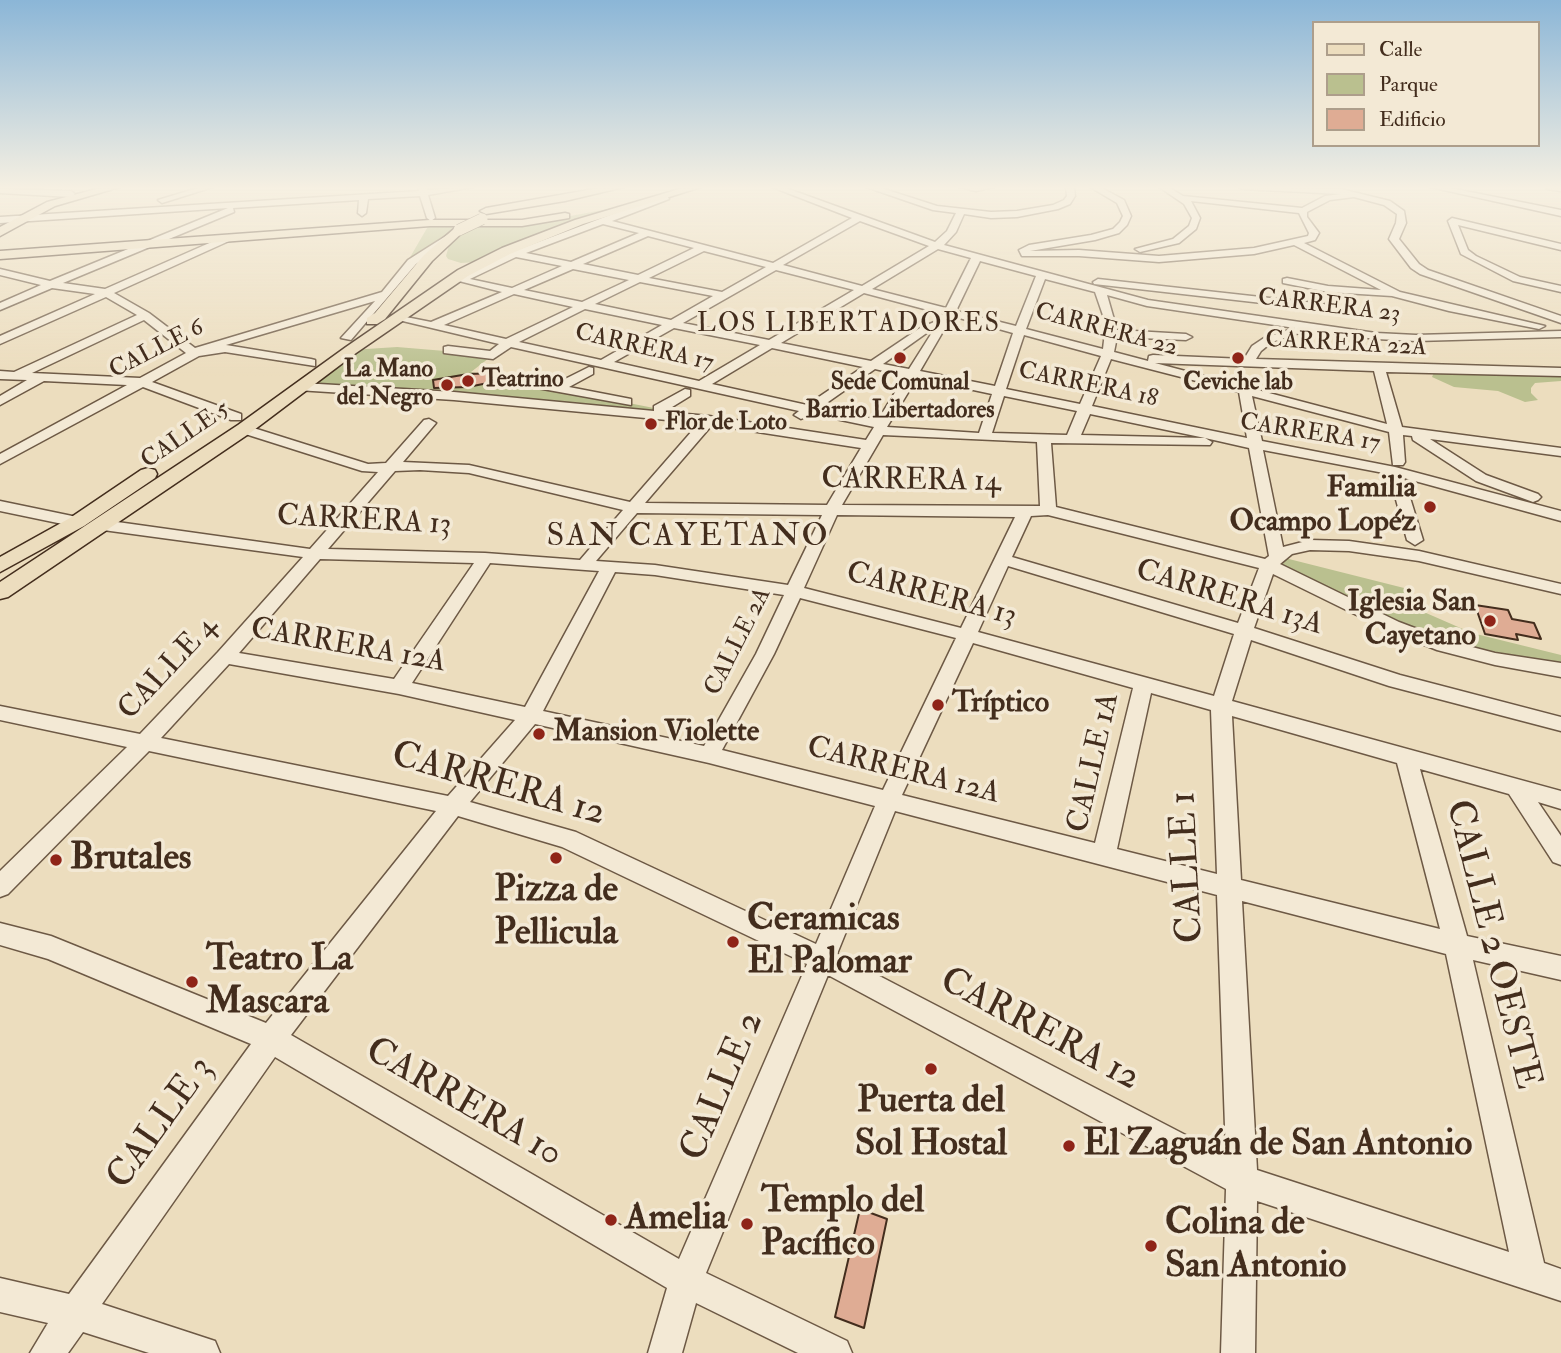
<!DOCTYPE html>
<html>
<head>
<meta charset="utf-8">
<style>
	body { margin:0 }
	#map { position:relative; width:1561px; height:1353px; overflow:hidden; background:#ecddbe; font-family:"IM FELL Double Pica",serif }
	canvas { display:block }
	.legend { position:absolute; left:1312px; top:21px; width:228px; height:126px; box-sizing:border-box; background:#f3e9d5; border:2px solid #ad9e8b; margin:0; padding:9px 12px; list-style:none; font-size:21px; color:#432d1d }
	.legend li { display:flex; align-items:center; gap:14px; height:35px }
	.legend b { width:35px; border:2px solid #ad9e8b }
</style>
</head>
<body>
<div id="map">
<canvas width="1561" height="1353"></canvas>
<ul class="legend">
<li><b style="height:9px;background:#ecddbe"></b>Calle</li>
<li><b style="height:19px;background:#bac08f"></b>Parque</li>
<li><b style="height:19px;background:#dfac94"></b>Edificio</li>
</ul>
</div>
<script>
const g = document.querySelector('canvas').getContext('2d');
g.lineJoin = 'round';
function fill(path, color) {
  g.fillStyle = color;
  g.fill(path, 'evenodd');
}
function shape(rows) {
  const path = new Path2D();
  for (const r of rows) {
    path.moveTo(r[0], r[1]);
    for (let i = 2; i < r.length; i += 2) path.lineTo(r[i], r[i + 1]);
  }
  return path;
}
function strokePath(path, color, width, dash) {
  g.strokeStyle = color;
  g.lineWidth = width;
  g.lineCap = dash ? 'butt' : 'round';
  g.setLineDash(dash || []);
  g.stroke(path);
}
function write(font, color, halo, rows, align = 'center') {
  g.font = font + ' "IM FELL Double Pica",serif';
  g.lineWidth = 7;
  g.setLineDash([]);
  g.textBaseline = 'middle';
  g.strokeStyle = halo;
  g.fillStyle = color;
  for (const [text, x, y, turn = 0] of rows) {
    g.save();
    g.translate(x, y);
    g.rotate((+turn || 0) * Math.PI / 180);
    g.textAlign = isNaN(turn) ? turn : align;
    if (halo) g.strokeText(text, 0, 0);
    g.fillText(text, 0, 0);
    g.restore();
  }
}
fill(shape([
	[608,209,602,215,477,262,461,263,448,259,446,256,451,238,412,262,409,259,430,223,549,220],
	[397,347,493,355,471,372,659,409,659,416,302,387,351,350],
	[1435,370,1561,372,1561,381,1535,383,1531,388,1531,393,1538,400,1525,402,1498,391,1454,387,1432,377],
	[1277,556,1412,590,1410,606,1472,633,1561,655,1561,670,1444,646,1268,565]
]), '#bac08f');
const building = shape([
	[500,373,496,377,498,381,468,387,434,388,433,380,468,374,500,373],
	[1475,605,1508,610,1512,619,1534,623,1541,639,1516,634,1518,640,1485,634,1475,605],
	[860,1209,887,1219,864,1328,835,1317,860,1209]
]);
fill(building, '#dfac94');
strokePath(building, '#432d1d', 2);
const minor = shape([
	[201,187,213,187,162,203,158,200,201,187],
	[418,187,426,187,427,190,473,187,428,195,435,218,431,221,427,218,420,196,368,199,366,213,362,216,358,213,359,200,233,208,234,212,63,283,105,289,223,237,229,237,229,241,114,293,149,313,195,348,382,292,408,260,449,234,457,236,416,264,351,340,341,338,375,301,226,345,311,359,315,360,315,366,225,352,199,356,152,382,241,414,241,420,231,420,143,387,0,464,0,454,127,385,44,381,0,405,0,396,27,380,0,379,0,371,14,372,137,315,106,297,0,344,0,336,95,294,52,288,0,310,0,303,41,285,0,275,0,269,50,281,228,208,0,223,0,217,419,191,418,187],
	[144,320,186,353,140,378,32,373,144,320],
	[772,187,783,187,935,242,947,231,956,213,933,210,866,187,878,187,937,206,991,212,1017,211,1053,205,1064,200,1067,196,1066,187,1074,187,1075,196,1070,204,1058,209,1017,217,991,218,964,214,956,232,944,245,1148,300,1376,333,1416,335,1561,331,1561,337,1416,341,1376,339,1308,330,1272,342,1261,351,1256,359,1561,368,1561,376,1386,372,1402,427,1561,448,1561,456,1430,439,1486,475,1538,494,1541,497,1538,500,1533,502,1476,481,1413,440,1412,436,1403,435,1405,462,1403,465,1393,465,1389,432,1252,396,1262,441,1395,467,1561,511,1561,521,1404,478,1423,540,1415,545,1407,540,1389,474,1263,450,1283,547,1310,540,1349,541,1419,551,1561,584,1561,594,1419,561,1349,551,1310,550,1292,554,1280,564,1399,622,1449,641,1495,653,1561,663,1561,677,1495,665,1437,650,1387,630,1273,574,1254,628,1400,675,1561,717,1561,731,1389,686,1251,640,1232,701,1561,791,1561,809,1538,802,1561,836,1561,865,1553,862,1509,794,1420,769,1467,936,1561,956,1561,980,1473,960,1544,1263,1561,1269,1561,1301,1257,1201,1255,1353,1221,1353,1226,1189,828,975,706,1273,847,1341,852,1353,798,1353,696,1303,682,1353,648,1353,667,1288,275,1057,102,1304,215,1341,220,1353,149,1353,83,1332,68,1353,30,1353,48,1323,0,1312,0,1278,69,1294,251,1044,48,959,0,945,0,923,51,936,266,1023,436,811,149,751,8,894,0,897,0,871,127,747,0,720,0,706,140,734,218,652,303,557,103,530,95,525,103,520,310,549,378,472,362,471,239,432,239,426,244,425,368,464,386,463,424,420,429,419,436,423,403,462,469,465,630,502,699,423,454,400,297,390,297,384,302,383,454,392,654,411,654,406,685,389,690,390,690,396,664,412,709,416,866,440,874,427,812,414,801,419,794,415,799,411,511,347,493,359,444,353,444,347,448,346,490,351,499,344,390,318,396,315,431,322,502,292,455,280,512,252,666,194,669,199,612,221,773,263,852,218,772,187],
	[860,221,929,246,862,286,783,265,860,221],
	[603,224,639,233,571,262,526,253,603,224],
	[648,236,694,248,638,275,583,264,648,236],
	[938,249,971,258,946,308,872,289,938,249],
	[704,251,766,267,722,292,649,278,704,251],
	[516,257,562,266,512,288,470,279,516,257],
	[980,261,1036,276,1016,326,956,311,980,261],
	[573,269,629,280,582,302,524,290,573,269],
	[776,270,854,290,769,340,683,323,776,270],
	[1045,279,1095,292,1106,324,1103,349,1026,329,1045,279],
	[640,282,713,296,671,320,595,304,640,282],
	[864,293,943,314,939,320,920,328,871,361,781,343,864,293],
	[514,294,573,307,506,339,444,325,514,294],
	[1107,295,1147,306,1295,328,1264,338,1252,346,1244,359,1153,355,1149,356,1148,361,1114,352,1117,337,1186,340,1192,337,1186,334,1117,330,1107,295],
	[585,309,662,325,601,360,519,342,585,309],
	[952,316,1013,333,995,386,920,371,952,316],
	[674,328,760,345,699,381,614,362,674,328],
	[933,331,909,369,883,364,928,332,933,331],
	[1024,335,1101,356,1080,404,1006,389,1024,335],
	[772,348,863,367,807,405,712,384,772,348],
	[1111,359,1239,392,1247,438,1092,406,1111,359],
	[1155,363,1374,371,1387,424,1155,363],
	[875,369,905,376,878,420,821,407,875,369],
	[917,378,992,394,979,433,887,427,917,378],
	[1004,396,1077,411,1067,435,992,433,1004,396],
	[1090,414,1205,438,1081,435,1090,414],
	[712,425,861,448,827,505,645,503,712,425],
	[883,435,1037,442,1040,506,842,505,883,435],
	[1205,438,1249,448,1269,556,1265,559,1056,507,1051,443,1210,445,1212,442,1205,438],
	[420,470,469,473,623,510,580,560,485,553,328,549,395,471,420,470],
	[637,513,822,515,788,585,655,565,596,561,637,513],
	[837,515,1015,517,961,628,804,588,837,515],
	[1048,515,1259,568,1238,623,1012,557,1031,516,1048,515],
	[320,559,474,563,394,679,239,653,320,559],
	[490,563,599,571,525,707,412,683,490,563],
	[1008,566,1234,634,1214,696,978,632,1008,566],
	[615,572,655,575,784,595,756,654,704,746,543,711,615,572],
	[800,598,956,638,883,790,722,750,774,654,800,598],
	[973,643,1133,688,1095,843,902,795,973,643],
	[229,664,399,694,515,720,448,796,161,738,229,664],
	[1151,693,1211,710,1217,874,1117,849,1151,693],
	[1232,716,1397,763,1440,929,1241,880,1232,716],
	[535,724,709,763,875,806,816,944,576,832,470,802,535,724],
	[895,811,1217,895,1226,1156,837,954,895,811],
	[458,816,562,847,807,964,679,1259,291,1035,458,816],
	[1242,901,1446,954,1509,1252,1257,1170,1242,901],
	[959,187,994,187,976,191,959,187],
	[1090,187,1100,187,1124,200,1131,216,1127,225,1119,233,1095,240,1030,251,1079,250,1159,256,1254,248,1308,236,1309,233,1299,213,1191,201,1200,218,1196,229,1179,243,1140,252,1135,249,1173,239,1189,226,1192,218,1184,204,1159,187,1168,187,1183,196,1302,208,1325,196,1341,194,1243,189,1239,187,1341,189,1390,201,1404,211,1406,223,1399,239,1419,264,1428,270,1561,316,1561,323,1420,274,1411,268,1389,239,1396,223,1397,214,1384,205,1354,197,1330,200,1307,212,1307,217,1319,233,1315,240,1304,243,1400,292,1545,326,1539,329,1449,311,1392,296,1328,292,1283,283,1283,279,1287,278,1328,286,1381,290,1294,245,1254,254,1159,262,1079,256,1022,256,1019,250,1029,245,1091,235,1113,229,1120,222,1123,216,1117,203,1090,187],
	[1430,187,1445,187,1561,210,1561,216,1430,187],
	[1546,187,1561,187,1561,191,1547,189,1546,187],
	[0,189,71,191,75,194,71,197,0,193,0,189],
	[1452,218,1561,244,1561,250,1458,225,1468,250,1476,256,1520,277,1561,286,1561,292,1513,281,1461,254,1448,221,1452,218],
	[1098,279,1324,304,1329,307,1324,310,1094,284,1093,282,1098,279],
	[589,367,593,368,593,374,569,387,631,399,631,405,504,382,498,378,504,374,555,384,589,367],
	[0,501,77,517,85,522,77,527,0,511,0,501]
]);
const major = shape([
	[104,187,120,187,55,206,0,236,0,227,47,202,104,187],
	[605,187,624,187,565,201,486,214,480,211,486,208,605,187],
	[686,187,701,187,583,224,510,254,468,276,356,353,250,433,8,597,0,599,0,582,238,425,346,347,458,270,502,248,575,220,686,187],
	[565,213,569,214,569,218,522,226,430,226,0,259,0,251,430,220,522,220,565,213],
	[455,228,465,230,432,261,385,319,377,324,367,324,367,318,375,313,424,255,455,228],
	[148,468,155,470,157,474,155,478,84,526,0,572,0,557,70,518,141,470,148,468]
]);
strokePath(minor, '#6d5945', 3);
strokePath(major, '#432d1d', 3);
fill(minor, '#f3e9d5');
fill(major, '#ecddbe');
const majorBridge = shape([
	[459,230,482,219]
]);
strokePath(majorBridge, '#432d1d', 12, []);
strokePath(majorBridge, '#ecddbe', 11);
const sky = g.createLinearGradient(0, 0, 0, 376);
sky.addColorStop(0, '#8bb6d7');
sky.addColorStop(0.5, '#f6f0e2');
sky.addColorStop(1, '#f6f0e200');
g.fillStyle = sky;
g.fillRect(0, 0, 1561, 376);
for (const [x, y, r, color] of [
	[900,358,7,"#8f2418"],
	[1238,358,7,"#8f2418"],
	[468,381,7,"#8f2418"],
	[447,385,7,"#8f2418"],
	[651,424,7,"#8f2418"],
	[1430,507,7,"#8f2418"],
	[1490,621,7,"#8f2418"],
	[938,705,7,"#8f2418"],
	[539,734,7,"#8f2418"],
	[556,858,7,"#8f2418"],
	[56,860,7,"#8f2418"],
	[733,942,7,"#8f2418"],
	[192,982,7,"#8f2418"],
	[931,1069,7,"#8f2418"],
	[1069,1146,7,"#8f2418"],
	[611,1220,7,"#8f2418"],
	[747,1224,7,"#8f2418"],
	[1151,1246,7,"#8f2418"]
]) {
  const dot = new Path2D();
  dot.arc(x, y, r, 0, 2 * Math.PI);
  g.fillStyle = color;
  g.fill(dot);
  strokePath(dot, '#f3e9d5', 2.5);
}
write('24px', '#432d1d', '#f3e9d5', [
	["CARRERA 23",1329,307,7],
	["CARRERA 22",1106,331,15],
	["CARRERA 22A",1346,345,3],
	["CARRERA 17",644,349,13],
	["CALLE 6",157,350,-27],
	["CARRERA 18",1088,386,12],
	["CARRERA 17",1310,434,9],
	["CALLE 5",186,436,-34],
	["CALLE 2A",739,642,-63]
]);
write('bold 24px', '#432d1d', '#f3e9d5', [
	["La Mano",433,371,"right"],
	["del Negro",433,399,"right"],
	["Teatrino",482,381],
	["Sede Comunal",900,384,"center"],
	["Barrio Libertadores",900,412,"center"],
	["Ceviche lab",1238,384,"center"],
	["Flor de Loto",665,424]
], 'left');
g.letterSpacing = '2px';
write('26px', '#432d1d', '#f3e9d5', [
	["LOS LIBERTADORES",849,325]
]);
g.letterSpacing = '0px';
write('30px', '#432d1d', '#f3e9d5', [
	["CARRERA 14",911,482,1],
	["CARRERA 13",364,522,3],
	["CARRERA 13",931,596,15],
	["CARRERA 13A",1229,599,17],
	["CARRERA 12A",348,647,10],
	["CALLE 4",169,669,-47],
	["CALLE 1A",1095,763,-77],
	["CARRERA 12A",903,772,14]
]);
write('bold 30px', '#432d1d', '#f3e9d5', [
	["Familia",1416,490],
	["Ocampo Lopéz",1416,524],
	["Iglesia San",1476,604],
	["Cayetano",1476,638],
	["Tríptico",952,705,"left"],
	["Mansion Violette",553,734,"left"]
], 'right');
g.letterSpacing = '2px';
write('32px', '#432d1d', '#f3e9d5', [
	["SAN CAYETANO",688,538]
]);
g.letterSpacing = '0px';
write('37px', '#432d1d', '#f3e9d5', [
	["CARRERA 12",498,786,16],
	["CALLE 1",1189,867,-93],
	["CALLE 2 OESTE",1491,945,76],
	["CARRERA 12",1039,1031,28],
	["CALLE 2",724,1087,-67],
	["CARRERA 10",463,1104,30],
	["CALLE 3",162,1124,-54]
]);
write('bold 37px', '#432d1d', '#f3e9d5', [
	["Brutales",70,860],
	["Pizza de",556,892,"center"],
	["Pellicula",556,935,"center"],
	["Ceramicas",747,921],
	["El Palomar",747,964],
	["Teatro La",206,961],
	["Mascara",206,1004],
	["Puerta del",931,1103,"center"],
	["Sol Hostal",931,1146,"center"],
	["El Zaguán de San Antonio",1083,1146],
	["Templo del",761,1203],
	["Pacífico",761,1246],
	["Amelia",625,1220],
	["Colina de",1165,1225],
	["San Antonio",1165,1268]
], 'left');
</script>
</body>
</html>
